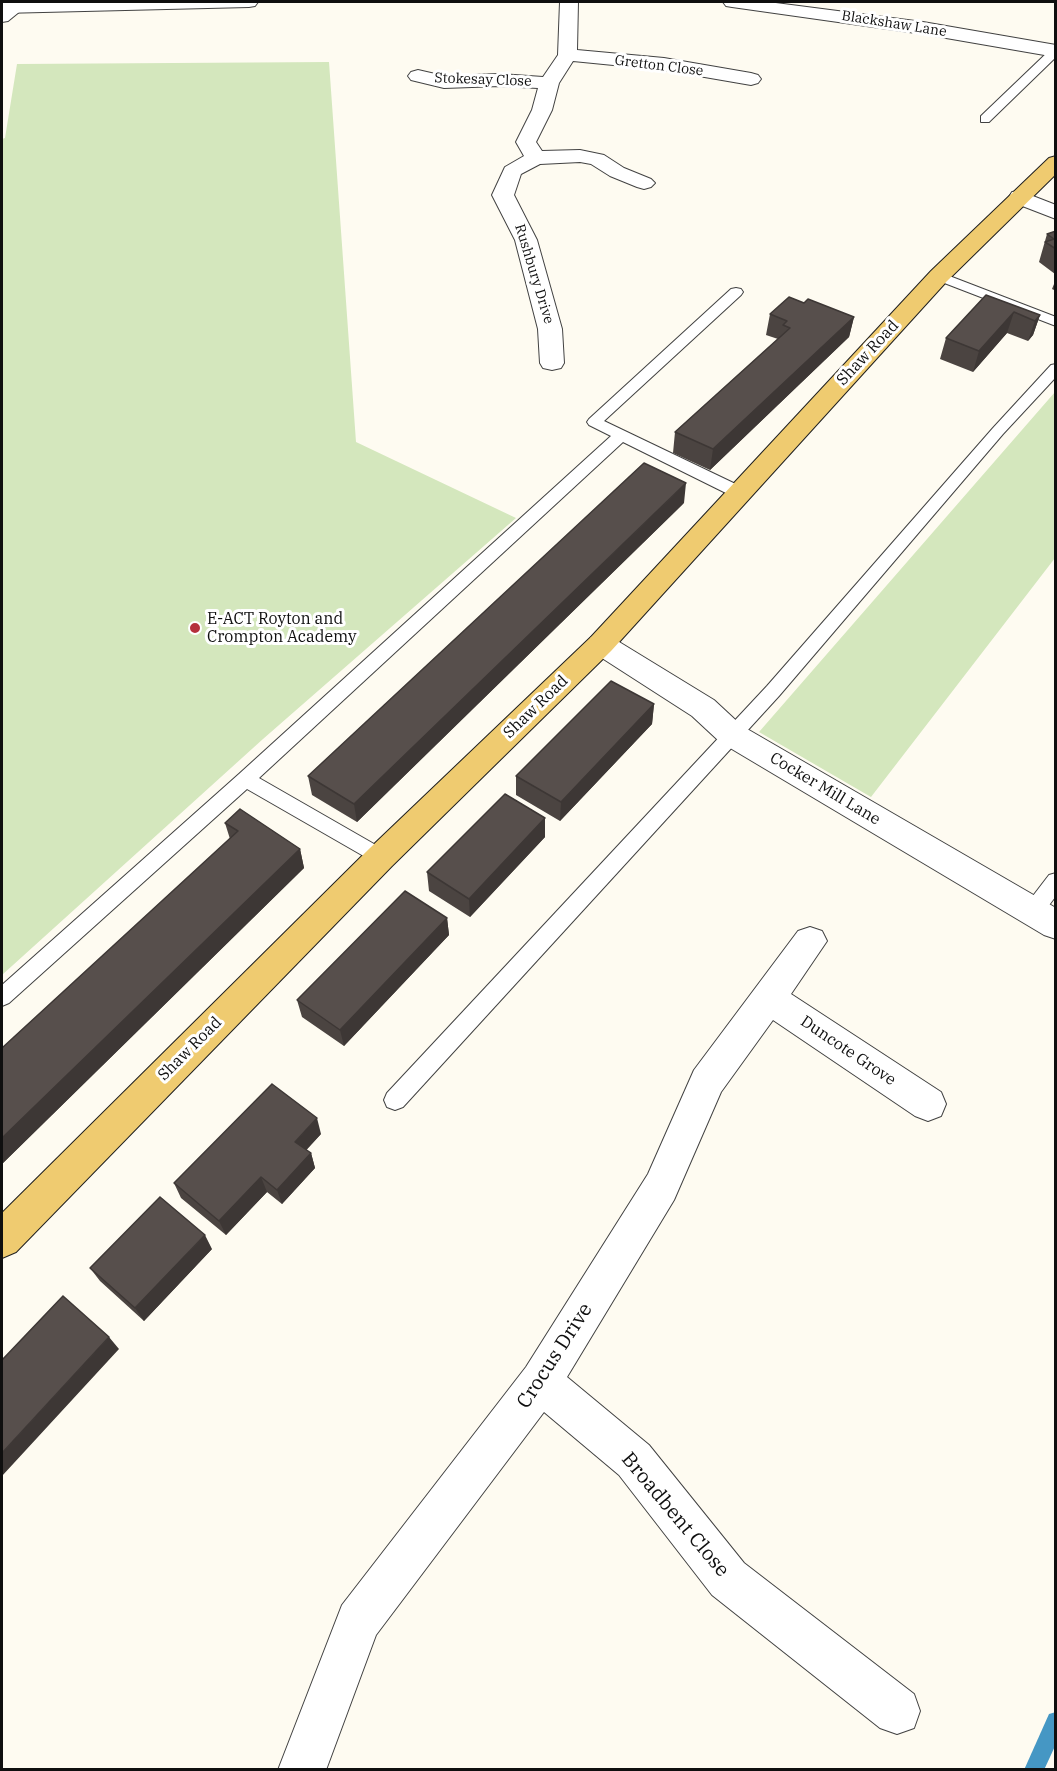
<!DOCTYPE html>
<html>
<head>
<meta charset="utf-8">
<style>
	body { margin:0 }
	#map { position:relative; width:1057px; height:1771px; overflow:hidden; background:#fefbf1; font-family:"IBM Plex Serif",serif }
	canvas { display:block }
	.frame { position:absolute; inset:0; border:3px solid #0f0f0f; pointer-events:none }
</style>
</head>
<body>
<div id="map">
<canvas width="1057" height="1771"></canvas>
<div class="frame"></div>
</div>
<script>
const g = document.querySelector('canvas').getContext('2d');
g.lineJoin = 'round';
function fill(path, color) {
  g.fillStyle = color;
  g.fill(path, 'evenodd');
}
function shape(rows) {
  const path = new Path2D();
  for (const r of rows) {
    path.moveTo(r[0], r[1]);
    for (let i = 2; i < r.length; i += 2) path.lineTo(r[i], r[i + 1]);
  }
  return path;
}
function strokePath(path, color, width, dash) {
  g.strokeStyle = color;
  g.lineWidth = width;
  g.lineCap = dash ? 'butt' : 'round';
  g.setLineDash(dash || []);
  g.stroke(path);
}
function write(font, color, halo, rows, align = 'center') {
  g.font = font + ' "IBM Plex Serif",serif';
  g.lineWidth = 6;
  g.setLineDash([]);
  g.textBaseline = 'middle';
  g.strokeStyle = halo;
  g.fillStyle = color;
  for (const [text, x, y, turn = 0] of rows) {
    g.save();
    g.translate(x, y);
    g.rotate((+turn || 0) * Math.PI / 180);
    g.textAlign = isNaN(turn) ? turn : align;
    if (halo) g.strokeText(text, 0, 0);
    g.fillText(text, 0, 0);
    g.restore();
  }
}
fill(shape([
	[329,62,356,442,516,518,263,739,2,975,2,139,5,138,17,64],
	[1055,392,1055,558,871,797,759,732]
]), '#d4e7bd');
fill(shape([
	[1056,1712,1056,1744,1044,1770,1024,1770,1049,1714,1056,1712]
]), '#4597c4');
const service = shape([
	[1056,48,1056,57,989,122,981,122,981,116,1051,49,1056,48],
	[939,272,1056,317,1056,326,934,279,932,276,934,273,939,272],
	[736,288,741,289,743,292,741,295,604,421,746,489,748,493,746,497,734,497,623,442,259,778,388,852,391,857,388,862,381,865,374,862,247,789,9,1003,2,1006,2,985,239,774,611,436,589,425,587,422,589,419,731,289,736,288],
	[1056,364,1056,377,1003,434,779,696,403,1107,395,1110,387,1107,384,1100,387,1093,767,686,993,428,1051,365,1056,364],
	[1056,873,1056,896,1040,917,1033,919,1026,917,1023,911,1026,905,1049,875,1056,873]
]);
const minor = shape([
	[560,2,578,2,577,50,664,58,751,73,758,75,761,79,758,83,751,85,664,70,573,61,559,83,552,110,536,142,542,151,580,150,604,155,624,168,651,179,655,183,651,187,644,189,637,187,610,176,591,164,580,162,540,164,521,174,514,195,537,240,562,329,564,363,561,368,552,370,543,368,540,363,538,329,515,240,492,195,505,167,524,156,516,142,532,110,538,88,500,86,444,88,411,80,408,76,411,72,418,70,444,76,500,74,543,77,558,55,560,2],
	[15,3,21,4,24,8,8,21,2,22,2,9,15,3],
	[1020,191,1056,205,1056,219,1012,202,1009,197,1012,192,1020,191],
	[601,634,611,637,714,700,742,726,1056,908,1056,939,1044,935,720,742,692,716,591,651,587,644,591,637,601,634],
	[810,927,822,931,827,941,791,994,941,1092,946,1104,941,1116,928,1121,915,1116,773,1020,721,1092,674,1200,567,1377,649,1445,744,1563,914,1694,920,1711,914,1728,897,1734,880,1728,712,1595,619,1475,544,1412,376,1635,326,1770,278,1770,342,1605,526,1367,648,1174,694,1070,798,931,810,927]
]);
const tertiary = shape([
	[45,2,258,2,255,6,249,7,2,13,2,3,45,2],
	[723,2,768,2,923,22,1056,45,1056,57,923,34,732,7,726,6,723,2]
]);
const primary = shape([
	[1056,156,1056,174,947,281,611,651,392,866,16,1252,2,1258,2,1213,370,848,591,637,931,271,1049,158,1056,156]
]);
strokePath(service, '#424242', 2);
strokePath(minor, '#424242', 2);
strokePath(tertiary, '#424242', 2);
strokePath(primary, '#202020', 2);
fill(service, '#fff');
fill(minor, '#fff');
fill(tertiary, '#fff');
fill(primary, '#efcb70');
fill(shape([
	[1056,231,1056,274,1055,274,1039,262,1047,234],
	[1056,279,1056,291,1052,289],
	[986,295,1040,315,1033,335,1028,341,1007,333,973,372,940,359,946,338],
	[804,303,854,317,849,337,710,470,673,453,675,432,778,339,766,335,770,314],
	[684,503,357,822,312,795,308,776],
	[654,704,652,724,560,821,516,795,516,776],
	[545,818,545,837,470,917,429,891,427,872],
	[225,823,300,849,304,868,2,1164,2,1048,230,839],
	[447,918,449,935,344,1046,302,1017,297,1000],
	[321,1134,306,1150,311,1153,315,1168,282,1204,267,1192,226,1235,181,1198,174,1183],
	[212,1249,144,1321,100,1281,90,1268]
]), '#4b4441');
fill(shape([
	[1014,312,1007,333,973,372,979,351],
	[1040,315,1033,335,1028,341,1035,321],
	[854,317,849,337,710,470,713,449],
	[686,483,684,503,357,822,354,804],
	[654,704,652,724,560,821,561,802],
	[545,818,545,837,470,917,469,899],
	[300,849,304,868,2,1164,2,1138],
	[447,918,449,935,344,1046,340,1030],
	[317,1118,321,1134,300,1157,295,1142],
	[311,1153,315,1168,282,1204,277,1190],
	[261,1177,267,1192,226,1235,219,1221],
	[205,1235,212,1249,144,1321,135,1308],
	[109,1337,119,1349,2,1476,2,1453]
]), '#3d3735');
const building = shape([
	[1056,231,1056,249,1045,242,1054,239,1047,234,1056,231],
	[986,295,1040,315,1035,321,1014,312,979,351,946,338,986,295],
	[789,297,804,303,808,299,854,317,713,449,675,432,790,328,783,325,787,321,770,314,789,297],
	[644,463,686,483,354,804,308,776,644,463],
	[611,681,654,704,561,802,516,776,611,681],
	[505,794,545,818,469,899,427,872,505,794],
	[240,809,300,849,2,1138,2,1048,238,831,225,823,240,809],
	[405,891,447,918,340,1030,297,1000,405,891],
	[272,1084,317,1118,295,1142,311,1153,277,1190,261,1177,219,1221,174,1183,272,1084],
	[160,1197,205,1235,135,1308,90,1268,160,1197],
	[63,1296,109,1337,2,1453,2,1360,63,1296]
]);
fill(building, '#574f4c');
strokePath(building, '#3d3735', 1.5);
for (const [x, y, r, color] of [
	[195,628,6,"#b5303c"]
]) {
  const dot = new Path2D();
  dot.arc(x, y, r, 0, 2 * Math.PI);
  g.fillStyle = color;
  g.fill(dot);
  strokePath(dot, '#fff', 2);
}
write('14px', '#0f0f0f', '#fff', [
	["Blackshaw Lane",894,24,9],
	["Gretton Close",659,66,7],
	["Stokesay Close",483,80,2],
	["Rushbury Drive",534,274,73]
]);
write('16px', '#0f0f0f', '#fff', [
	["Shaw Road",868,353,-47],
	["Shaw Road",536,707,-44],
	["Cocker Mill Lane",825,789,31],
	["Shaw Road",190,1049,-45],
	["Duncote Grove",848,1051,34]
]);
write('16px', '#0f0f0f', '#fff', [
	["E-ACT Royton and",207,619],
	["Crompton Academy",207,637]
], 'left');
write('20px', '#0f0f0f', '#fff', [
	["Crocus Drive",555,1356,-57],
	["Broadbent Close",675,1515,50]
]);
</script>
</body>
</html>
